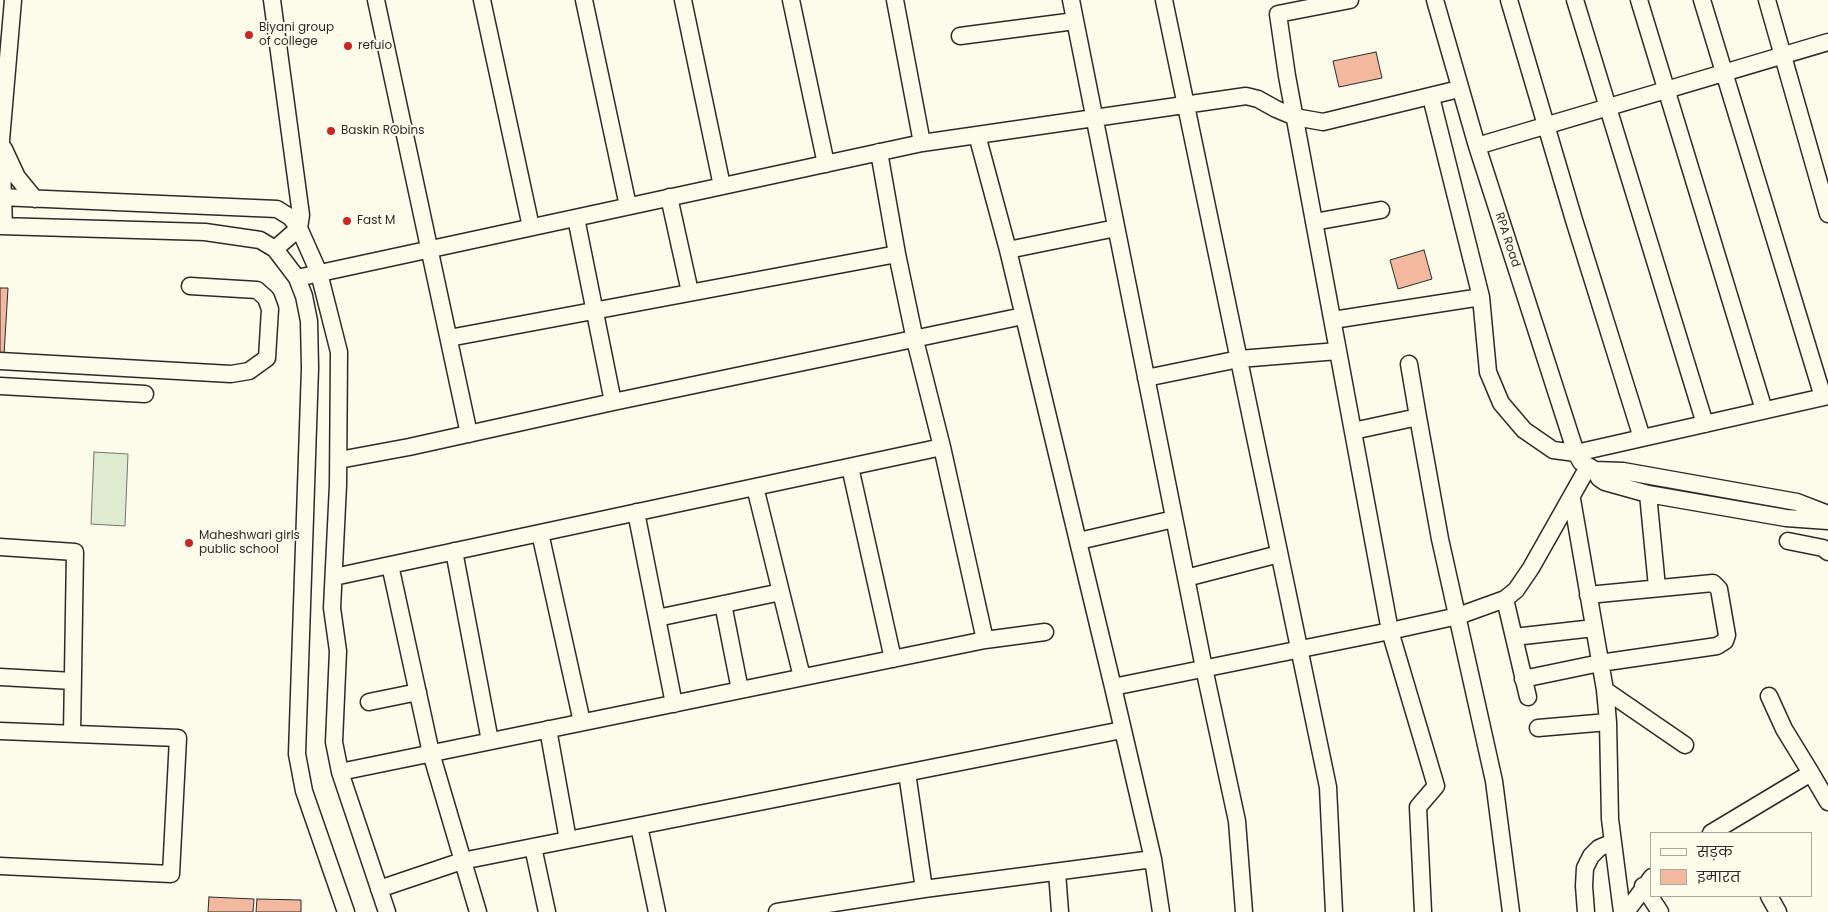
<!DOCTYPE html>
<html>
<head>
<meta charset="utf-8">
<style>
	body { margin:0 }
	#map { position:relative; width:1828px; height:912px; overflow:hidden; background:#fdfbea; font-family:Poppins,"Noto Sans Devanagari",sans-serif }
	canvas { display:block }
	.legend { position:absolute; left:1650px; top:832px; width:162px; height:65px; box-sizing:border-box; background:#fdfbea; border:1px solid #a9a89e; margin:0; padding:6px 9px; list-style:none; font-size:15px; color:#2b2b2b }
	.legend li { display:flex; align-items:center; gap:10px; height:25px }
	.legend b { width:25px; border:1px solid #a9a89e }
</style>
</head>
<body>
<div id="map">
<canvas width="1828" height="912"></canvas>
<ul class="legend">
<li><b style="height:6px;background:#fdfbea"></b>सड़क</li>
<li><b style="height:14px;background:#f2b8a0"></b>इमारत</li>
</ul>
</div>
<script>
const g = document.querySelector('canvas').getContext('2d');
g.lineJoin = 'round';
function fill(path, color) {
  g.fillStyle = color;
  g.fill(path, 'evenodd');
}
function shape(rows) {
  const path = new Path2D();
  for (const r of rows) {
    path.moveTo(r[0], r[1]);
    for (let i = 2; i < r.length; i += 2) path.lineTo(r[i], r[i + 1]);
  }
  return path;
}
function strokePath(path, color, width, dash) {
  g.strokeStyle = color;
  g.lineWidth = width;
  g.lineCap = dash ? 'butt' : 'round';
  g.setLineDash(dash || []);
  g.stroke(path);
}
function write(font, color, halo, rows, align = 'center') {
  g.font = font + ' Poppins,sans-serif';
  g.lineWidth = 4;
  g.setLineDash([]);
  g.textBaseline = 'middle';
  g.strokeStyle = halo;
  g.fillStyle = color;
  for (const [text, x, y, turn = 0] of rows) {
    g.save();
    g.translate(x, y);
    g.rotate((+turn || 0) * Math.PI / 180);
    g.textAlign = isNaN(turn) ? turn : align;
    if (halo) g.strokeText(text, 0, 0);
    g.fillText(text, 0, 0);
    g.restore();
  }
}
const green = shape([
	[94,452,128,454,125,526,91,524,94,452]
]);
fill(green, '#deebd1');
strokePath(green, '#74746e', 1);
const building = shape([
	[1376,52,1382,78,1339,87,1333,61,1376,52],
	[1424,250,1432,279,1398,289,1390,260,1424,250],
	[0,288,8,288,4,355,0,355,0,288],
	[209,897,254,899,253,912,208,912,209,897],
	[257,899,301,900,301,912,256,912,257,899]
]);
fill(building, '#f2b8a0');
strokePath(building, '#2b2b2b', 1);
const minor = shape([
	[272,0,301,215,299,228,275,249],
	[376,0,469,434],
	[482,0,531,227],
	[584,0,628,206],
	[683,0,722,186],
	[791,0,826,164],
	[895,0,922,143],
	[1071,0,1204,668,1237,821,1244,912],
	[1164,0,1328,787,1334,912],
	[1350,0,1278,14,1287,76,1390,631,1436,786,1418,807,1423,912],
	[1435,0,1477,146,1576,453,1581,462,1595,470,1623,471,1797,502,1828,514],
	[1509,0,1574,220,1642,438],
	[1575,0,1705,424],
	[1639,0,1764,410],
	[1702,0,1823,397],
	[1767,0,1828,214],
	[960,36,1075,21],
	[1431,97,1481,297,1488,372,1501,403,1524,430,1553,450,1576,453,1828,396],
	[977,135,1008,250,1113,687,1153,859,1161,912],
	[1477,146,1828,42],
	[4,149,17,177,35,199],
	[0,197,277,209,290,217,299,228,319,273,339,352,338,485,332,608,338,651,334,742,340,772,387,912],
	[669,197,690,292],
	[576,218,613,402],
	[1314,222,1381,210],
	[0,226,205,232,260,240,275,249,297,278,304,296,309,321,310,368,297,754,304,791,346,912],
	[4,226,1,140,13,0],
	[1008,250,1116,228],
	[297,278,922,143,1246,96,1258,99,1276,109,1295,117,1323,122,1459,89],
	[1333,320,1481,297],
	[449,338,897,254,879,152],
	[0,361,231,374,249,371,267,358,270,309,266,298,257,290,190,286],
	[1409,364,1418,417],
	[1146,378,1239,359,1338,351],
	[0,386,145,394],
	[1353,431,1418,417,1440,539,1494,781,1511,912],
	[942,447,985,640],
	[339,460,409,447,613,402,1023,316],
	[850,467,893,659],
	[1595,470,1599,478,1605,482,1648,494,1786,518,1828,521],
	[755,487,802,677],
	[1648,494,1657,587],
	[1572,499,1605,690,1608,722,1610,819,1622,912],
	[636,512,674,704],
	[540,533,582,722],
	[1079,541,1174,519],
	[1788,541,1823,548,1828,552],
	[0,547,75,552,72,734],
	[454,551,490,741],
	[390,565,431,753,478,912],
	[334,577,942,447,915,340,897,254],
	[1186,578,1279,554],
	[1505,599,1528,697],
	[723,604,740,690],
	[657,618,781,592],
	[1514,637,1594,628],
	[0,677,73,681],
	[1523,679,1600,663,1717,646,1725,641,1727,635,1719,589,1713,583,1588,595],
	[1113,687,1390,631,1458,616,1505,599,1516,590,1531,568,1588,467],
	[1605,690,1685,745],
	[1769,696,1784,729,1811,773],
	[369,702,418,692],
	[1538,728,1608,722],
	[548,729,568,840],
	[0,731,178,738,171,874,0,866],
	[340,772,985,640,1045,632],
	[907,773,924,889],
	[639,826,657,912],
	[1711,833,1811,773,1828,802],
	[533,847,547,912],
	[1057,872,1060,912],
	[1643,886,1660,912],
	[379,889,462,861,1122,730],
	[1769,896,1778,912],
	[777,912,924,889,1153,859],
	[1586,912,1584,886,1585,868,1591,856,1599,848,1613,842],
	[1626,912,1652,877]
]);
strokePath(minor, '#2b2b2b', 19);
strokePath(minor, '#fdfbea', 16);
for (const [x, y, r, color] of [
	[249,35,5,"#c62828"],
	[348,46,5,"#c62828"],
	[331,131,5,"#c62828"],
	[347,221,5,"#c62828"],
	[189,543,5,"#c62828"]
]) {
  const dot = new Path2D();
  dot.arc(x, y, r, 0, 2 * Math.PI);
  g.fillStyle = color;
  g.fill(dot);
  strokePath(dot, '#fdfbea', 2);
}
write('12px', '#2b2b2b', '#fdfbea', [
	["Biyani group",259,28],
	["of college",259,42],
	["refuio",358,46],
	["Baskin RObins",341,131],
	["Fast M",357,221],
	["Maheshwari girls",199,536],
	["public school",199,550]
], 'left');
write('12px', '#2b2b2b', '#fdfbea', [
	["RPA Road",1507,240,72]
]);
</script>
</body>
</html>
